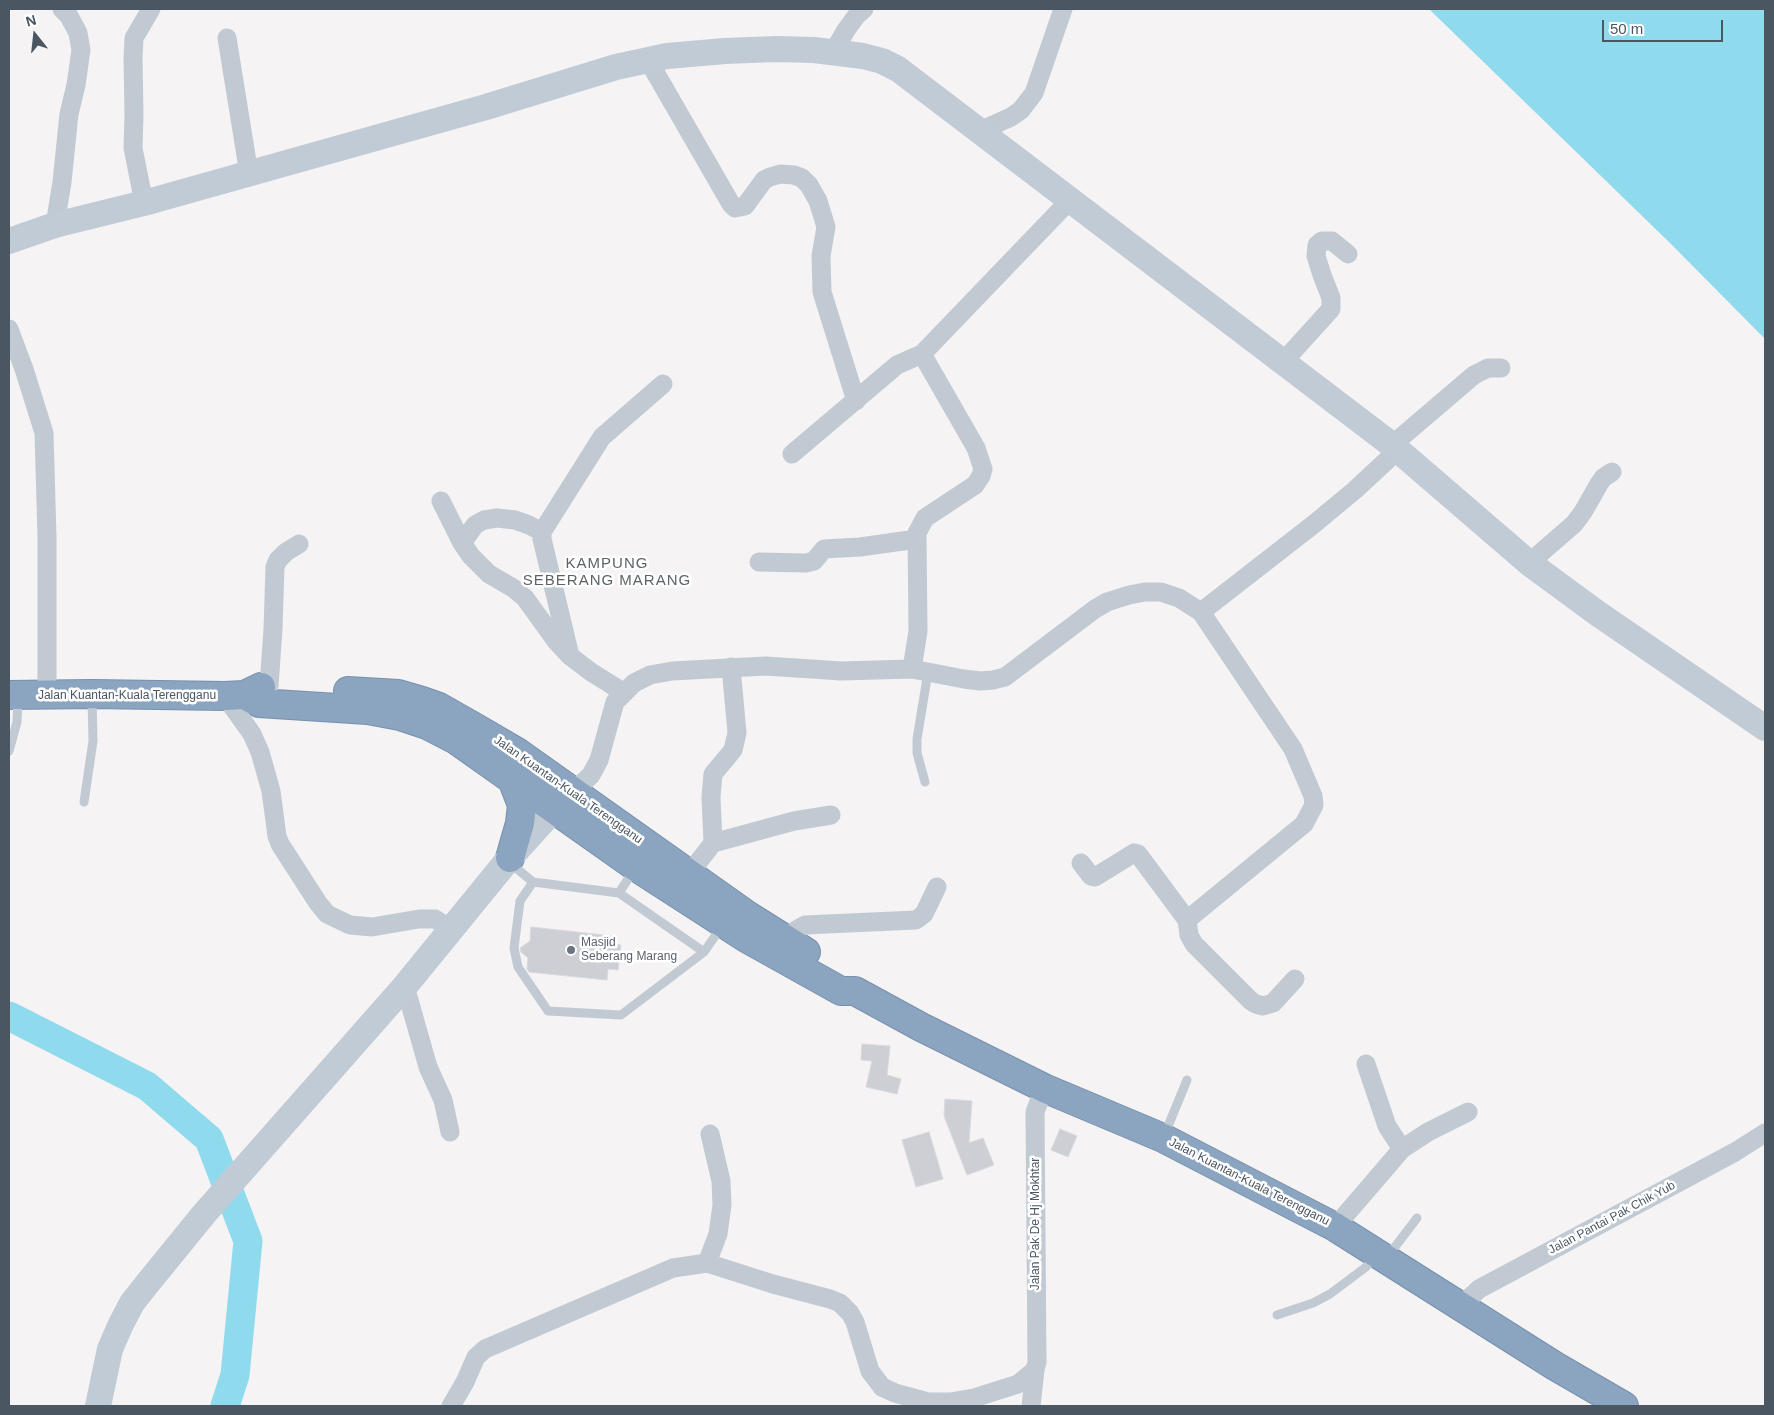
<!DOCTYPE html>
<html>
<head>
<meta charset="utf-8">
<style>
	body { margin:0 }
	#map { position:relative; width:1774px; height:1415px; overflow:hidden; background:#f5f3f3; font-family:Helvetica,sans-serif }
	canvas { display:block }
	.frame { position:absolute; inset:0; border:10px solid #4a5661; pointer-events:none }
	.north { position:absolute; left:10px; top:10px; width:50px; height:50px; -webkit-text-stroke:4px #fff; paint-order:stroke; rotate:344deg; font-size:14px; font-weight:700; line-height:20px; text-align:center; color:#4a5661 }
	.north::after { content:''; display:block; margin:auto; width:18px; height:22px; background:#4a5661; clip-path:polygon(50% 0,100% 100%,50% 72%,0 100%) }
	.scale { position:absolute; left:1602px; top:20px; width:121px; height:22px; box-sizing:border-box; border:2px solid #4a5661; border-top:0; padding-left:6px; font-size:15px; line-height:18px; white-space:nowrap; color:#4a5661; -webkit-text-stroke:4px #fff; paint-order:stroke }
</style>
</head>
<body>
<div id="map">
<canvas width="1774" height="1415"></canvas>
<div class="frame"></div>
<div class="north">N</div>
<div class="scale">50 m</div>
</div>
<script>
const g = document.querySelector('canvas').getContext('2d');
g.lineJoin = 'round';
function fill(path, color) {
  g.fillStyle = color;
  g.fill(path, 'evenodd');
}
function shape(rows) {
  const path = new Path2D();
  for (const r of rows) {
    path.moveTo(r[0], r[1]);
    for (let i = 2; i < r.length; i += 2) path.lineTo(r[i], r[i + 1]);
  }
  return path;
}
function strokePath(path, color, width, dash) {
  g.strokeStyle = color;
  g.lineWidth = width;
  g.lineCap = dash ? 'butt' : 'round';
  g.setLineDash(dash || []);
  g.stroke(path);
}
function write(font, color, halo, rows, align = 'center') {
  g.font = font + ' Helvetica,sans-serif';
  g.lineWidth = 5;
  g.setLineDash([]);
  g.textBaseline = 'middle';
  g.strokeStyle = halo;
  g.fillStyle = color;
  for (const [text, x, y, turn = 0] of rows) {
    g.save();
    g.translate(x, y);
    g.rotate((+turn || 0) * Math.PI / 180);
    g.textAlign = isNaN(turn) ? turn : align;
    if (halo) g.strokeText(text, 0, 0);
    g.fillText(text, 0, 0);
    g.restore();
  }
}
fill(shape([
	[1429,9,1765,9,1765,339,1672,245]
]), '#90daee');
strokePath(shape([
	[9,1016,147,1086,209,1139,248,1241,235,1375,225,1406]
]), '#90daee', 29);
const building = shape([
	[531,927,613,936,612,944,621,945,618,970,608,969,607,980,529,972,527,969,528,958,521,952,520,948,530,941,531,927],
	[862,1044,890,1046,887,1075,901,1079,897,1094,866,1087,872,1061,861,1060,862,1044],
	[945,1099,972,1101,969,1143,983,1138,994,1165,967,1175,944,1116,945,1099],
	[1060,1129,1077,1136,1068,1157,1051,1150,1060,1129],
	[929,1132,943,1179,916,1187,902,1140,929,1132]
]);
fill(building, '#cdcfd5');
strokePath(building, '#d7d9de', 1);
const highway = shape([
	[348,691,398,694,422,701,439,707,476,728,517,752,747,915,806,952],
	[9,695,92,694,225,696,244,695,261,687],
	[244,695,259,703,368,710,400,716,427,725,456,740,636,867,746,938,841,991,855,991,921,1027,1044,1088,1163,1138,1335,1227,1555,1366,1624,1406],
	[510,858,520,823,522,805,512,779]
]);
strokePath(highway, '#7690ad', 30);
strokePath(shape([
	[9,751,17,722,18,698],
	[925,782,917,753,917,739,928,672],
	[84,802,93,741,92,697],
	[510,863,533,882,520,901,514,948,518,967,548,1011,621,1015,704,952,722,926],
	[533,882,619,893,704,952],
	[619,893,635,868],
	[1164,1136,1187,1080],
	[1388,1256,1417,1218],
	[1277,1315,1313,1303,1330,1294,1366,1267,1375,1256]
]), '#c1cad2', 9);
strokePath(shape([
	[227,38,249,174],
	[834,51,846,30,857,15,864,9],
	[648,60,731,204,735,208,745,206,764,180,770,177,780,174,794,175,802,178,809,185,818,201,826,227,821,256,822,292,856,401],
	[980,131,1011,117,1021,110,1034,93,1063,9],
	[144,203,133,148,134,114,133,58,134,38,151,9],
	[55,225,62,182,69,114,76,85,81,50,78,33,69,16,62,9],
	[9,329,24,369,44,433,47,537,47,696],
	[1283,362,1331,309,1331,298,1322,275,1316,256,1317,245,1322,241,1332,241,1348,254],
	[1392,445,1474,375,1488,368,1501,368],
	[792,454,897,365,922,354],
	[441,501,462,543,471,556,489,574,513,588,525,598,556,641,570,656,591,672,623,692],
	[462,543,475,525,484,520,497,518,515,520,529,525,542,532],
	[759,562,806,563,814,561,824,549,860,547,917,539],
	[1529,563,1574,524,1583,512,1599,484,1603,478,1612,472],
	[1201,612,1314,524,1355,490,1398,450],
	[570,656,542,539,542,532,602,437,663,384],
	[912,669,918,631,917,533,925,518,975,485,981,476,983,469,976,448,922,354,1071,199],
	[269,686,273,629,275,567,278,560,286,552,299,544],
	[225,696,252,734,260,752,271,791,277,836,280,844,318,903,327,914,350,925,372,927,419,919,435,919,451,929],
	[573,792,591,775,599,760,615,702,634,683,650,675,672,671,766,666,841,671,912,669,964,679,980,681,993,680,1005,677,1095,609,1107,602,1129,595,1145,592,1161,592,1179,598,1201,612,1293,749,1313,796,1314,805,1304,824,1187,920],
	[713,843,794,821,831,815],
	[1081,863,1091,876,1095,877,1134,853,1138,854,1187,920,1189,935,1194,944,1251,1001,1256,1004,1263,1006,1273,1003,1295,979],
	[689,874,713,843,711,797,713,774,733,750,737,733,731,667],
	[789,941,796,930,805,925,916,920,924,914,937,887],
	[405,986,428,1067,443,1100,450,1132],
	[1366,1064,1387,1126,1402,1149],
	[1335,1227,1402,1149,1428,1132,1468,1112],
	[707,1263,718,1234,722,1205,721,1181,710,1134],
	[1461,1306,1479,1289,1735,1152,1765,1133],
	[451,1406,465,1382,476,1357,485,1349,673,1268,707,1263,773,1284,830,1299,840,1303,850,1313,855,1322,870,1371,882,1387,895,1393,928,1402,950,1402,974,1398,1018,1384,1035,1370,1037,1362,1035,1112,1044,1088],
	[1031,1406,1035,1370]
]), '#c1cad2', 19);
strokePath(shape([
	[9,241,55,225,144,203,486,107,616,67,667,56,725,51,776,49,814,50,863,56,882,61,898,69,1392,445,1529,563,1597,613,1765,728],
	[98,1406,110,1349,121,1324,132,1303,147,1284,204,1214,405,986,507,861,554,809,570,794]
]), '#c1cbd6', 26);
strokePath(highway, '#8ba5c1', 28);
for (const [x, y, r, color] of [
	[571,950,5,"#6b7280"]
]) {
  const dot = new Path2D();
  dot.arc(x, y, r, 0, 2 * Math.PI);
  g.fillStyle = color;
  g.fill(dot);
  strokePath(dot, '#fff', 2);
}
write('12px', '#4a5661', '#fff', [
	["Jalan Kuantan-Kuala Terengganu",127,696],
	["Jalan Kuantan-Kuala Terengganu",568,790,35],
	["Jalan Kuantan-Kuala Terengganu",1249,1182,27],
	["Jalan Pantai Pak Chik Yub",1612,1218,-28],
	["Jalan Pak De Hj Mokhtar",1036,1224,-90]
]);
write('12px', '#5b616d', '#fff', [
	["Masjid",581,943],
	["Seberang Marang",581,957]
], 'left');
g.letterSpacing = '1px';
write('15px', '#5f6368', '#fff', [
	["KAMPUNG",607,564],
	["SEBERANG MARANG",607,581]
]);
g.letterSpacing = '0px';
</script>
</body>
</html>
